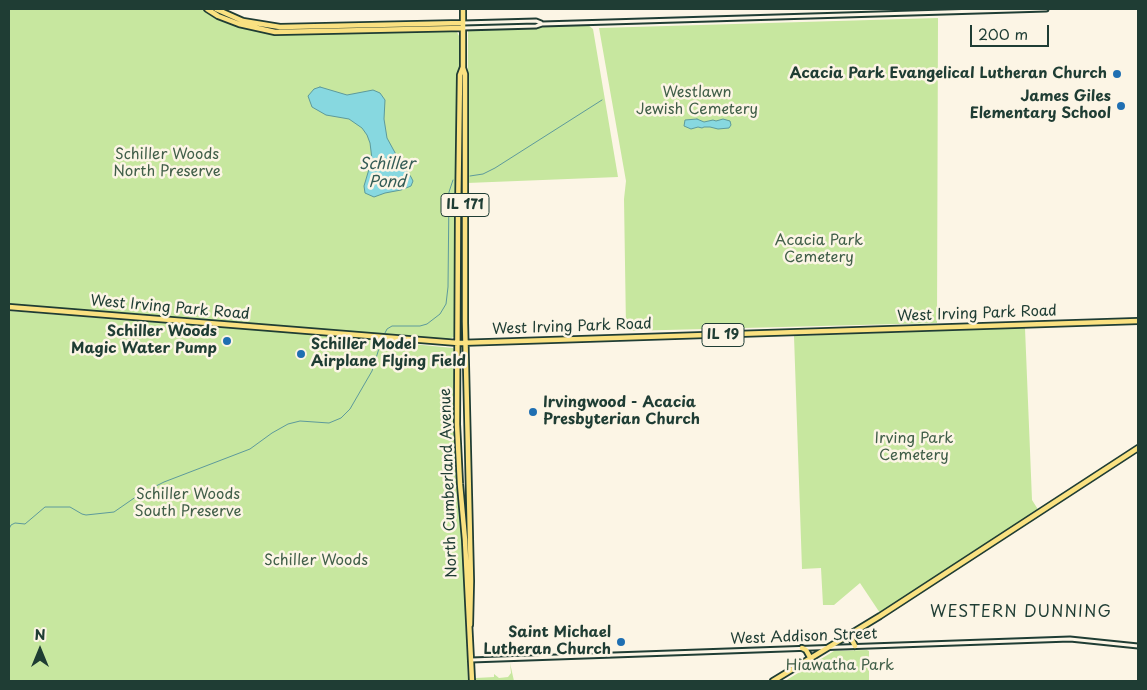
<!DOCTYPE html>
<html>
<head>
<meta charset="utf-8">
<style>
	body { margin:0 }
	#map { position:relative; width:1147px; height:690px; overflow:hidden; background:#fcf5e5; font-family:"Playpen Sans",sans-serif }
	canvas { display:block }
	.frame { position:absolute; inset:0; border:10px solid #1f3d34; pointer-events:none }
	.north { position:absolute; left:15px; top:625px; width:50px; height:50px; -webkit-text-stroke:4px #fcf5e5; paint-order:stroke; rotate:0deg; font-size:14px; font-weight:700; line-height:20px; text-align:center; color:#1f3d34 }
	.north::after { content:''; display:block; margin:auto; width:18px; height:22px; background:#1f3d34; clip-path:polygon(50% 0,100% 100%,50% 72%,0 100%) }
	.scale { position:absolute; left:970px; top:25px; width:79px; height:22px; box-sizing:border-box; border:2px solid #1f3d34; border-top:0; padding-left:6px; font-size:15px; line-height:18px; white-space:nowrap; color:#1f3d34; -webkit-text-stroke:4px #fcf5e5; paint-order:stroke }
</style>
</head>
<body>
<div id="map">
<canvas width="1147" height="690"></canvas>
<div class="frame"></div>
<div class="north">N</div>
<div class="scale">200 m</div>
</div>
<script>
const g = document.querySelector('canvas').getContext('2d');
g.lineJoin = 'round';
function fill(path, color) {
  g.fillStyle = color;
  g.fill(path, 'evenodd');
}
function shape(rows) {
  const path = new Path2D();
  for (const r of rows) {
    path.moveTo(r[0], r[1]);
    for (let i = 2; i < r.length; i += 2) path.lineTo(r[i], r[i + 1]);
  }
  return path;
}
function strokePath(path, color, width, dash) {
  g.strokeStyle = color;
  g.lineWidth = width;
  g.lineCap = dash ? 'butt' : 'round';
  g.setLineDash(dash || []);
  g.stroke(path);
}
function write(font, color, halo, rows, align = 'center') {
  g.font = font + ' "Playpen Sans",sans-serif';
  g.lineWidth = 5;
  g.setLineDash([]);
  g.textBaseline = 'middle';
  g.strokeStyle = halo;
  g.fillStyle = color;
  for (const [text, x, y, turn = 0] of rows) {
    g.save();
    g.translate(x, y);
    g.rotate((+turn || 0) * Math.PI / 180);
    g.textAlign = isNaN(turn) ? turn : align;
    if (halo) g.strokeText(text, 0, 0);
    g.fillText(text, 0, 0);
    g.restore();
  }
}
fill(shape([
	[9,9,204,9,247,29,269,33,285,34,456,30,459,36,459,133,456,198,456,329,454,337,449,339,304,329,9,305],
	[938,18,937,323,627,331,626,328,624,199,626,181,599,28],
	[588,25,593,29,618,177,467,183,468,31,472,29],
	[463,77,463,179,461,179,461,176],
	[461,190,463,190,463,257,461,258,459,252],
	[9,311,321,335,453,348,455,351,468,681,9,681],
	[1025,328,1032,500,1039,511,880,613,860,583,834,605,823,605,821,568,802,569,794,336],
	[867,650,869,651,869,681,785,681,834,651],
	[510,663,514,681,475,681,476,678,494,677,494,674,499,678,508,677,511,673]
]), '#c7e79f');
const water = shape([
	[320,87,347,95,373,90,380,93,385,100,384,119,387,138,399,160,411,177,413,181,411,186,401,190,385,193,374,197,365,193,364,186,372,159,370,143,367,135,362,128,349,119,326,115,312,107,308,96,314,89,320,87],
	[697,119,704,122,713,120,716,121,723,119,730,121,731,125,729,128,718,129,710,127,704,127,702,128,698,127,691,129,684,126,685,120,697,119]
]);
fill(water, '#87d8e0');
strokePath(water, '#5d9a9b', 1);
strokePath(shape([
	[470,176,483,174,495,168,602,100],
	[385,333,387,329,392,326,420,326,427,324,440,314,446,304,448,287,449,192,453,180],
	[9,529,11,525,15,523,25,524,45,507,70,507,82,514,86,515,114,512,140,494,164,482,250,449,272,433,288,424,300,421,329,423,341,418,350,409,372,371,381,342]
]), '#5d9a9b', 1);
const minor = shape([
	[463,23,536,21,541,23],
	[463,28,536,26,542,24,1046,9],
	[471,660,1070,639,1138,646]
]);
const major = shape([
	[207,9,218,16,239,24,275,32,463,28],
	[216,9,243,21,280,27,463,23],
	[463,9,463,67,460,75,458,218,457,424,460,484,465,540,472,681],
	[463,68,465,74,465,322,471,581,470,625],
	[9,307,458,343,1138,321],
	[854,633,852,640,855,646],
	[802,648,806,650,811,659],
	[773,681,880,616,1138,448]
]);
strokePath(minor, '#1f3d34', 7);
strokePath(major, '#1f3d34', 8);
strokePath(minor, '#fcf5e5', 3);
strokePath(major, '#fae181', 4.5);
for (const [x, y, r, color] of [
	[1117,74,5,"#1f6fb2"],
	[1121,106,5,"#1f6fb2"],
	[227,341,5,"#1f6fb2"],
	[301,354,5,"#1f6fb2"],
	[533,412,5,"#1f6fb2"],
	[621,642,5,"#1f6fb2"]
]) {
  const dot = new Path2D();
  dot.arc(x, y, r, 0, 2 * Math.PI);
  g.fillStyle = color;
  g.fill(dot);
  strokePath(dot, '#fcf5e5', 2);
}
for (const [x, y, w] of [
	[465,205,48],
	[723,335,42]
]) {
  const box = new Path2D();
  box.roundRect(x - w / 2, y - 11.5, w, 23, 4);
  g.fillStyle = '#fcf5e5';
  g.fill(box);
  strokePath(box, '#1f3d34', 1);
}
write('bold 14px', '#1f3d34', null, [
	["IL 171",465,205],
	["IL 19",723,335]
]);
write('bold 15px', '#1f3d34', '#fcf5e5', [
	["Acacia Park Evangelical Lutheran Church",1107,74],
	["James Giles",1111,97],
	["Elementary School",1111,114],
	["Schiller Woods",217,332],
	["Magic Water Pump",217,349],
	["Schiller Model",311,345,"left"],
	["Airplane Flying Field",311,362,"left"],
	["Irvingwood - Acacia",543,403,"left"],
	["Presbyterian Church",543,420,"left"],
	["Saint Michael",611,633],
	["Lutheran Church",611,650]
], 'right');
write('15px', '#415f49', '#fcf5e5', [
	["Westlawn",697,93],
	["Jewish Cemetery",697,110],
	["Schiller Woods",167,155],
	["North Preserve",167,172],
	["Acacia Park",819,241],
	["Cemetery",819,258],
	["Irving Park",914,439],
	["Cemetery",914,456],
	["Schiller Woods",188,495],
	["South Preserve",188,512],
	["Schiller Woods",316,561],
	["Hiawatha Park",840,666]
]);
write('15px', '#1f3d34', '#fcf5e5', [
	["West Irving Park Road",170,308,5],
	["West Irving Park Road",977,314,-2],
	["West Irving Park Road",572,327,-2],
	["North Cumberland Avenue",449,483,-92],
	["West Addison Street",804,637,-2]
]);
write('italic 16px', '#345c56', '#fcf5e5', [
	["Schiller",387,165],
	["Pond",387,183]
]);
g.letterSpacing = '1px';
write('16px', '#1f3d34', '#fcf5e5', [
	["WESTERN DUNNING",1021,613]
]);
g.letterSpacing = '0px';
</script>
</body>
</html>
